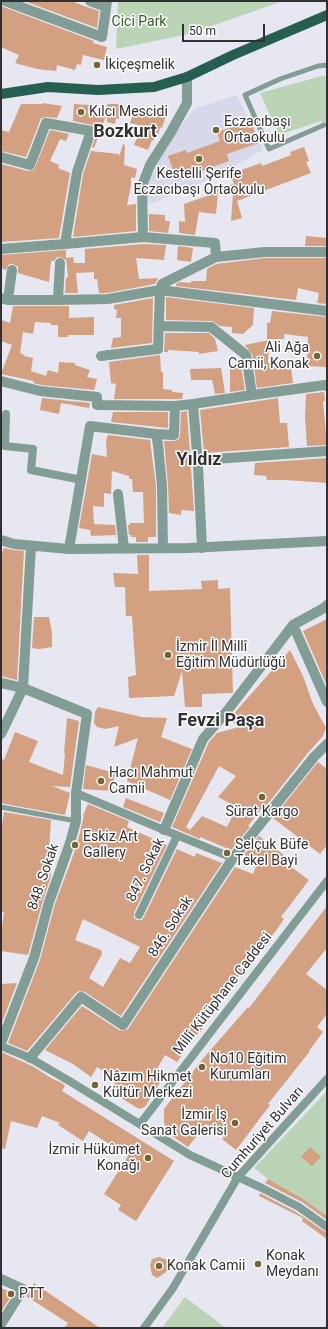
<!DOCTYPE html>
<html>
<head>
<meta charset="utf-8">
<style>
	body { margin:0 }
	#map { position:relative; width:328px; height:1329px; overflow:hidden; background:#e7e7f1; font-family:Roboto,sans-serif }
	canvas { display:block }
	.frame { position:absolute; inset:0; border:2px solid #313135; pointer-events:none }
	.scale { position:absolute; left:182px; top:24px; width:83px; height:18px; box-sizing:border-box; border:2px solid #313135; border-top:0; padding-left:5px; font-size:12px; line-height:14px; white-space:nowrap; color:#313135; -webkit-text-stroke:3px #fff; paint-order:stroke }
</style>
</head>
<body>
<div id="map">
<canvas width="328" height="1329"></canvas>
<div class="frame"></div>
<div class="scale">50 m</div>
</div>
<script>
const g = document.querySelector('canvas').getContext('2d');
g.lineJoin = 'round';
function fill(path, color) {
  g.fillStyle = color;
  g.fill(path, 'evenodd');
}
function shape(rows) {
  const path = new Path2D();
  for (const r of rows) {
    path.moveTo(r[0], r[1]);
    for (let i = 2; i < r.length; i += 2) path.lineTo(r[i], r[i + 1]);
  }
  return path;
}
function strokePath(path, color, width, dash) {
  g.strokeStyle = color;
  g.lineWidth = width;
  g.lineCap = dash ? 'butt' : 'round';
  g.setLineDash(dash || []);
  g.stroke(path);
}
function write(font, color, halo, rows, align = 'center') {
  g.font = font + ' Roboto,sans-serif';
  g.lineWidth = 3;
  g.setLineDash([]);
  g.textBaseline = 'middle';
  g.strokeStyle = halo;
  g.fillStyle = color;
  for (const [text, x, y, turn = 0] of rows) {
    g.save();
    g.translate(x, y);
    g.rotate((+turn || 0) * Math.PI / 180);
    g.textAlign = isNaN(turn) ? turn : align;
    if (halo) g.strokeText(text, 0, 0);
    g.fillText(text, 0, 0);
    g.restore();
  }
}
fill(shape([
	[237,95,263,150,213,178,156,202,145,204,144,196,157,157,194,109]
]), '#d7d8e9');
fill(shape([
	[118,1,283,1,189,34,116,49],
	[322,76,327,76,327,127,321,121,279,135,260,93],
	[327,1091,327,1216,301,1197,268,1179,254,1168],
	[185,1297,226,1328,162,1328]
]), '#bcd4b6');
fill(shape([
	[24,1,71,1,87,7,99,11,97,28],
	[1,6,94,41,93,43,107,47,104,60,83,55,81,65,77,64,75,70,57,65,56,71,37,69,15,63,19,55,1,47],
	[43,103,62,106,57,118,47,117,41,118,26,157,1,151,1,130,9,132,21,104,43,104],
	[74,104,89,105,88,114,106,116,94,148,92,147,97,133,97,129,92,125,73,121],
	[107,104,119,104,119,119,116,118,115,124,107,122],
	[168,109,162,128,160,127,158,135,156,134,153,141,152,140,148,150,134,145,142,126,130,123,134,111],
	[251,121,259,143,227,154,229,161,177,180,168,156,186,150,187,153,220,141,217,132],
	[50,130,69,134,66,141,60,139,50,161,59,165,58,168,70,173,59,238,1,242,1,164,28,171,34,170],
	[123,144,125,145,124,165,137,169,135,178,131,177,131,185,127,205,136,204,136,231,73,237,83,174,91,151,119,154,119,157],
	[304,147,309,161,306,162,311,173,237,201,242,218,231,221,233,194,211,192,211,191,234,184,230,174,261,163,262,166,291,155,290,152],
	[218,192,216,214,199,212,195,235,179,233,179,221,185,222,184,204],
	[149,214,165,215,165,221,170,221,168,233,149,231],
	[306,236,327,238,327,246,305,246],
	[143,244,166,245,164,260,136,258,139,279,158,278,155,284,107,293,99,293,97,279,94,279,94,272,76,273,78,293,65,293,66,278,68,277,66,258,73,257,74,263,85,263,85,249],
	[178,246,193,248,191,262,177,260],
	[66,250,66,260,60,257,57,257,54,261,51,261,49,282,18,273,18,267,13,264,9,264,6,270,1,268,1,255],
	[265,258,327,258,327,304,317,303,319,293,298,288,296,300,176,286,176,284,180,282,191,283,191,281,206,281,207,269,216,264],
	[166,297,254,308,253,325,243,334,232,333,232,327,220,326,212,321,166,320],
	[153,298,152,343,111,348,113,338,121,337,121,318,116,318,117,310,114,309,114,305],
	[13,306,69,306,69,318,94,317,94,335,68,335,68,337,58,337,58,325,51,325,51,323,35,322,33,334,23,332,20,353,24,355,24,356,33,358,31,371,46,376,48,370,58,373,59,362,75,363,75,365,90,370,87,377,97,379,94,390,41,385,33,383,34,381,1,374,12,345,1,341,1,320,10,323],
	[272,311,327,317,327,367,307,366,308,337,284,334,284,339,267,339,267,323,270,323],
	[165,333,209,333,215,339,218,351,199,354,199,352,168,350,168,352,164,352],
	[269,340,268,363,290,361,293,383,257,388,252,354,245,345],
	[160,355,161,372,163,372,163,389,172,390,172,392,183,393,182,399,114,399,116,384,111,383,109,362],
	[241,366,245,390,230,392,230,369],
	[221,368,225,393,215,394,212,380,191,380,190,369],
	[324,392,325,401,323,401,327,445,307,446,305,417,306,394],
	[42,398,90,403,89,408,61,403,59,414,40,410],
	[278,398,280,423,287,423,289,447,204,453,200,410],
	[187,411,194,511,181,510,181,515,169,513,168,485,164,441,174,441,179,439,180,435,181,412],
	[113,412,168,412,168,428,111,422],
	[108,435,150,440,156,486,156,537,148,537,148,542,136,542,136,537,131,537,131,535,129,535,128,525,130,525,130,523,144,523,143,492,133,492,132,479,129,479,129,476,112,471,111,494,104,493,104,507,93,506,94,524,115,525,116,535,91,536,90,530,79,528,92,454,107,457,106,441],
	[327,458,327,483,286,480,267,480,266,476,254,475,255,463],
	[4,548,13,550,24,551,17,680,1,676,1,556],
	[137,555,149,555,149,591,202,589,201,581,218,580,218,589,230,588,233,693,202,694,202,707,185,707,182,671,174,696,129,698,128,677,136,675,132,616,126,616,125,587,115,587,113,573,138,574],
	[34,617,49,617,52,633,52,647,39,649,32,648],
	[327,619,327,686,303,631],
	[290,650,303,676,313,704,326,728,323,736,307,754,263,810,261,809,248,826,250,827,231,850,200,837,200,839,172,827,209,742,217,733,239,727,229,719],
	[219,766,236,776,218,797,237,807,227,827,202,816,190,830,186,827],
	[98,707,142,717,167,718,161,737,192,749,170,800,127,781,138,738,114,747,119,726,105,729,97,727,94,723,95,712],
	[67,718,79,721,70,787,52,786,70,793,65,815,5,804,1,802,1,758,4,760,15,732,38,741,29,762,63,775,65,754,64,753],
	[318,762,327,769,327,845,320,854,273,818],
	[86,765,115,773,112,791,83,789],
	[126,798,164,813,160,822,123,807],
	[88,804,129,821,127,827,167,845,134,913,134,918,137,920,142,920,144,917,177,849,195,857,196,853,222,863,121,1016,85,992,79,991,76,993,27,1051,8,1043,40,960,55,904,74,853,80,833,84,815,83,815],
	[83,919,140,947,130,963,120,958,103,987,89,978,102,954,101,950,75,940],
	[4,812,51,820,49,849,56,850,50,875,51,876,43,900,28,955,1,951,1,936,4,912,1,912,1,830],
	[259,836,284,855,280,859,309,880,281,917,284,919,275,932,266,943,263,942,204,1024,201,1031,195,1036,177,1062,165,1055,154,1074,162,1079,145,1107,139,1109,110,1091,117,1080,97,1067,91,1077,73,1064,45,1050,82,1006,119,1030,123,1031,128,1029,235,867,253,874,258,861,244,855],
	[327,906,327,948,306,974,327,990,327,1014,317,1027,323,1032,309,1051,310,1051,268,1104,270,1105,236,1150,222,1139,224,1137,206,1124,188,1147,169,1134,164,1123,164,1109,201,1061,248,1007,249,1008],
	[17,983,1,1025,1,984],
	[1,1052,32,1066,53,1079,62,1083,65,1086,62,1091,174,1161,136,1221,118,1210,121,1205,104,1194,128,1156,89,1131,83,1141,58,1125,60,1123,42,1116,37,1128,11,1121,5,1149,1,1148],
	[310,1147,321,1157,312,1166,301,1157],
	[268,1179,302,1198,327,1216,327,1220,302,1202,265,1183],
	[260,1193,296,1212,324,1231,327,1232,327,1239,302,1221,303,1218,259,1196],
	[159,1257,167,1260,169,1266,166,1272,157,1278,152,1275,150,1265,152,1259],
	[34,1283,100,1328,64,1328,68,1323,26,1296],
	[1,1288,13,1293,1,1312]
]), '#d3a081');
strokePath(shape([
	[324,125,269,149,245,95,280,79,318,66,327,65],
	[1,807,76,821]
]), '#819d95', 5);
strokePath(shape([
	[6,414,5,446,33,449,31,470,82,480],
	[76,793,164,830,233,858],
	[139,915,177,836],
	[1,1046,30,1058,71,1082,190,1155,262,1188,299,1207,327,1227],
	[140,1124,327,881],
	[144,1328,173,1288,238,1177,327,1079]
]), '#819d95', 8);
strokePath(shape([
	[5,1,102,37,107,1],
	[90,1,106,7],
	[1,157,30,165,46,123,91,131,77,172,65,244],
	[143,237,142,186,150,165,171,132,187,103,187,77],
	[1,249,65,244,143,237,215,243,216,257],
	[1,298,8,300,58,300,108,299,160,290,327,311],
	[8,300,12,270],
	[58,300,60,263],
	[159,326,211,327,246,355,252,395],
	[101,356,158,349,160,290,162,284,216,257,265,252,327,252],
	[1,381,40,391,97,397,97,405,175,406,193,404,252,395,325,385,327,386],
	[193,404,198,465,202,548],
	[156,434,158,445,162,486,163,548],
	[198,465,201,460,327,451],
	[118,494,124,549],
	[1,540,14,544,69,549,189,548,327,541],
	[69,549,90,426,156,434,174,435,175,406],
	[293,625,327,702],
	[1,683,23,688,87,714,76,793,76,821,70,843,49,902,34,958,1,1043],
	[1,734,23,688,31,546],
	[164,830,203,739,227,711,293,625,324,608,327,605],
	[30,1058,81,997,123,1025,233,858,314,757,327,744],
	[1,1279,23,1289,1,1324]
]), '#819d95', 10);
strokePath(shape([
	[1,94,48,87,98,90,154,87,187,77,233,55,327,15]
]), '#265f51', 10);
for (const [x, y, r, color] of [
	[97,65,4,"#786433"],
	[81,112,4,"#786433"],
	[216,130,4,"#786433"],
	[199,159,4,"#786433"],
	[317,356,4,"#786433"],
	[168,655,4,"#786433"],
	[101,781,4,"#786433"],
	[262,797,4,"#786433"],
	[75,845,4,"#786433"],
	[227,853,4,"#786433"],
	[202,1067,4,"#786433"],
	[95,1085,4,"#786433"],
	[235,1123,4,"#786433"],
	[148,1158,4,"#786433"],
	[258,1264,4,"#786433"],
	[159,1266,4,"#786433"],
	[11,1294,4,"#786433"]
]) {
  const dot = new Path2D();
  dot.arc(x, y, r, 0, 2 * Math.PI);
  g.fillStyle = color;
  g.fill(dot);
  strokePath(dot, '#fff', 1.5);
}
write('14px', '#306023', '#fff', [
	["Cici Park",139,22]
]);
write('14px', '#313135', '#fff', [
	["İkiçeşmelik",105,65],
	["Kılcı Mescidi",89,112],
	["Eczacıbaşı",224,122],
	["Ortaokulu",224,138],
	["Kestelli Şerife",199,174,"center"],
	["Eczacıbaşı Ortaokulu",199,190,"center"],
	["Ali Ağa",309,348,"right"],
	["Camii, Konak",309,364,"right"],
	["İzmir İl Millî",176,647],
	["Eğitim Müdürlüğü",176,663],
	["Hacı Mahmut",109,773],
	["Camii",109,789],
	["Sürat Kargo",262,812,"center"],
	["Eskiz Art",83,837],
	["Gallery",83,853],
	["Selçuk Büfe",235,845],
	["Tekel Bayi",235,861],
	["No10 Eğitim",210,1059],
	["Kurumları",210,1075],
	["Nâzım Hikmet",103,1077],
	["Kültür Merkezi",103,1093],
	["İzmir İş",227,1115,"right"],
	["Sanat Galerisi",227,1131,"right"],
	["İzmir Hükûmet",140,1150,"right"],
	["Konağı",140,1166,"right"],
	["Konak",266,1256],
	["Meydanı",266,1272],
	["Konak Camii",167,1266],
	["PTT",19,1294]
], 'left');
write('14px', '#313135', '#fff', [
	["847. Sokak",146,870,-64],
	["848. Sokak",44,877,-71],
	["846. Sokak",171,927,-57],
	["Millî Kütüphane Caddesi",223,994,-52],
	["Cumhuriyet Bulvarı",263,1133,-49]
]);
write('bold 18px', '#313135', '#fff', [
	["Bozkurt",125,132],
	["Yıldız",199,460],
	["Fevzi Paşa",221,721]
]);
</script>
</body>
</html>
